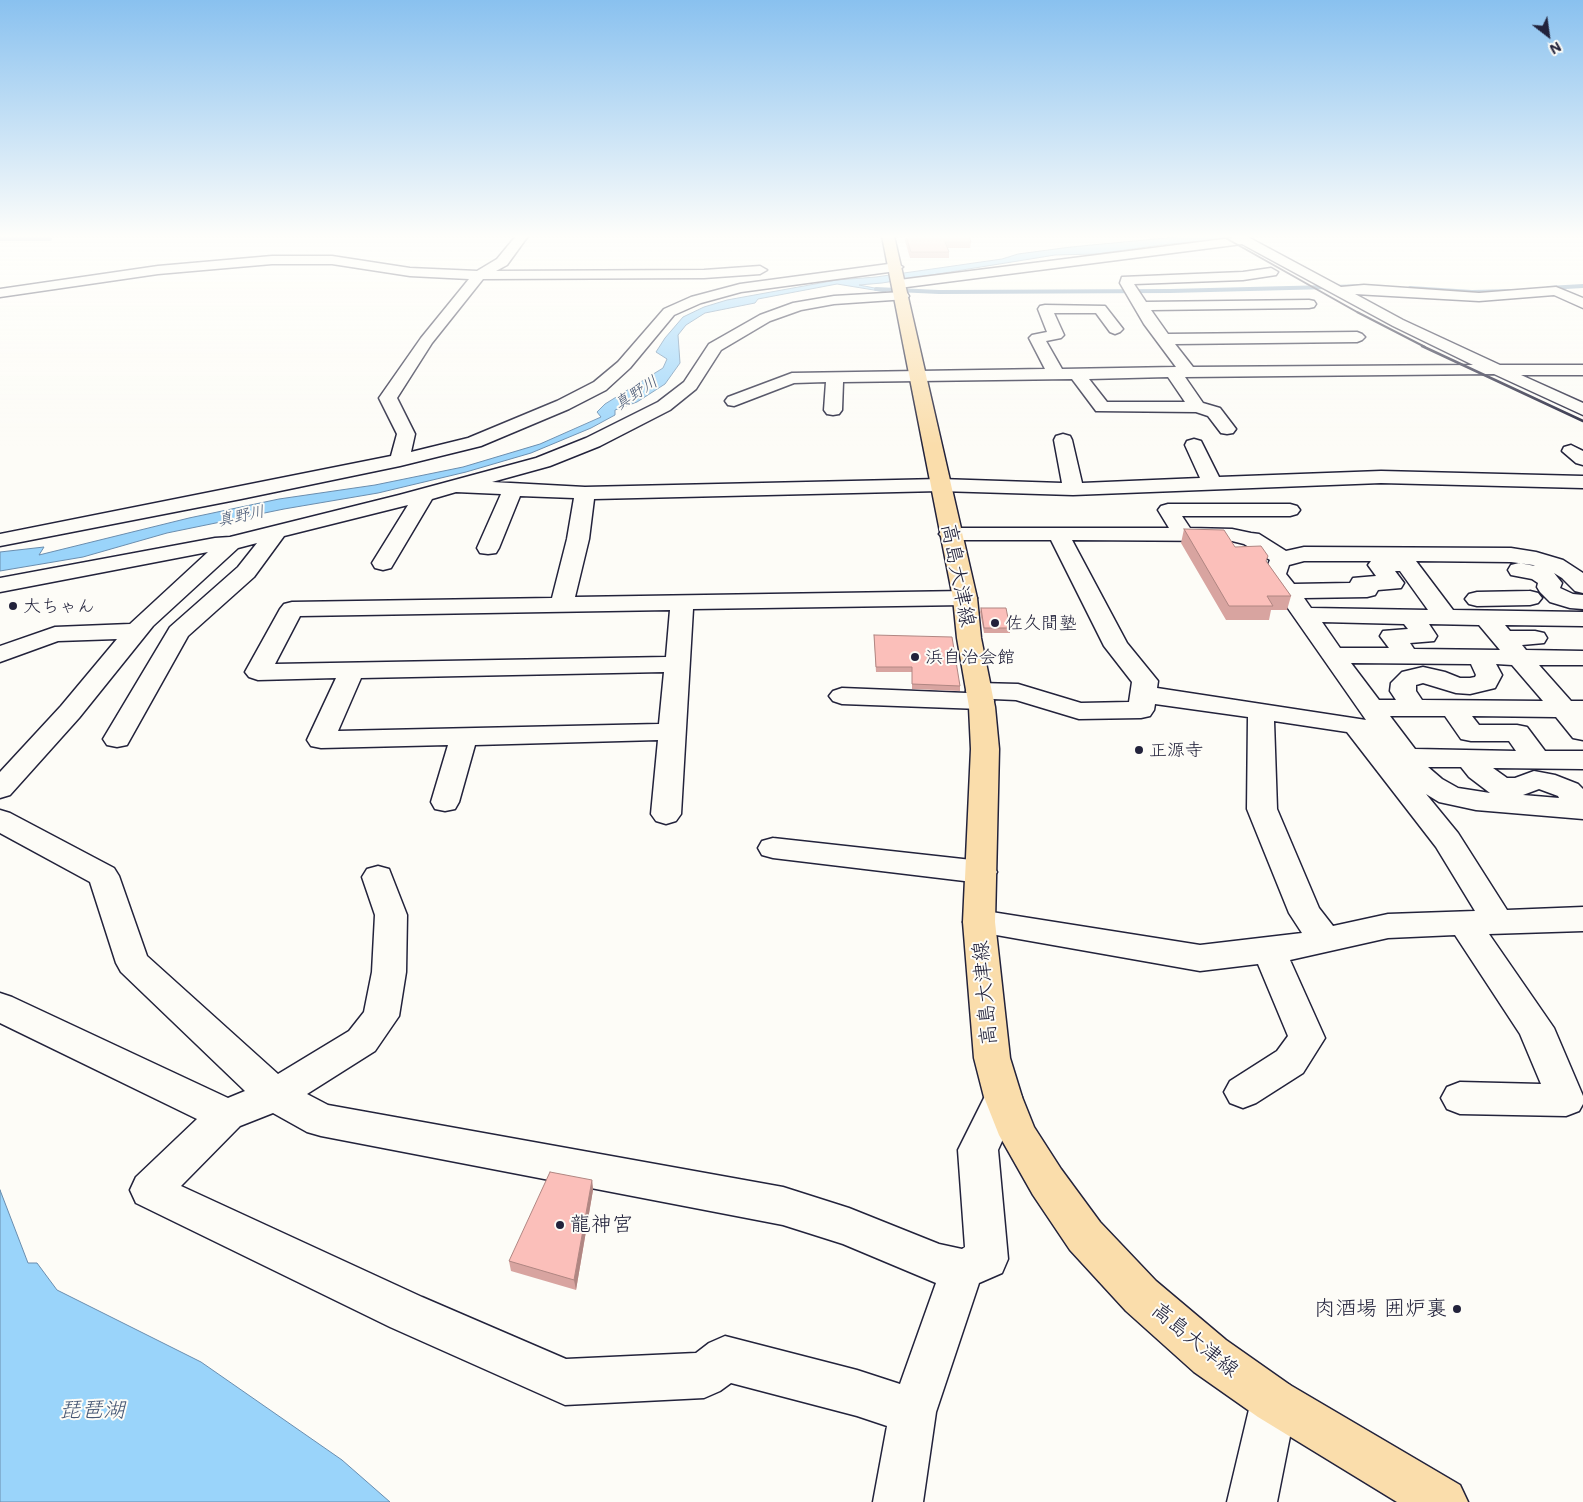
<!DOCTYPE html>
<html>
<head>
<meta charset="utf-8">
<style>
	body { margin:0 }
	#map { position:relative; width:1583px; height:1502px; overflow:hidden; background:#fdfcf7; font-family:Mali,sans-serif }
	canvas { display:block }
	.north { position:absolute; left:1523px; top:10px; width:50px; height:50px; -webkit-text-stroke:4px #fdfcf7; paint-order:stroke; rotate:150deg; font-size:14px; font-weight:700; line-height:20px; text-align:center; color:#22223b }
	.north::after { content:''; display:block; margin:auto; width:18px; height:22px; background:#22223b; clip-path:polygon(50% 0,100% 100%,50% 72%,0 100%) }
</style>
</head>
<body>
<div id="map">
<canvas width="1583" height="1502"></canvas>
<div class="north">N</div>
</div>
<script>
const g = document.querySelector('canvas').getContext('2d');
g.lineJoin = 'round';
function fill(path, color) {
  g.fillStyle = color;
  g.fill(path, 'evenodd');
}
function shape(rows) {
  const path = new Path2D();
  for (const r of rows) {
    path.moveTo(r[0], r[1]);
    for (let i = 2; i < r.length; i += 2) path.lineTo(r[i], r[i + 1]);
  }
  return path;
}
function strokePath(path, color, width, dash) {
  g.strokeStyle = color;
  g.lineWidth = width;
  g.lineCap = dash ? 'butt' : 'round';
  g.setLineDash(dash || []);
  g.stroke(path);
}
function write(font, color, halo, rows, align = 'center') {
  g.font = font + ' Mali,"Klee One",sans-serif';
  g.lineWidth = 4;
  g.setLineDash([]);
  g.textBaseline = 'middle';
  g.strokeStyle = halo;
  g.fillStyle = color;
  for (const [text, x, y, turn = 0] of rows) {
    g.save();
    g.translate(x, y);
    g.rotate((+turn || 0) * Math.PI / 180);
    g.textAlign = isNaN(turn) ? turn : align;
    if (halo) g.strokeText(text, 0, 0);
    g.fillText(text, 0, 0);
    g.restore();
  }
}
const water = shape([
	[1187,236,1253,236,1161,245,1096,254,1055,255,882,283,859,285,885,290,886,292,837,284,758,299,755,303,705,313,686,325,678,335,680,363,665,384,637,402,615,410,615,415,591,428,531,453,466,472,378,493,284,509,167,533,83,557,0,571,0,552,44,547,39,555,189,518,279,499,375,485,463,467,540,444,601,417,597,412,605,404,663,368,667,359,656,352,665,338,683,317,704,307,727,300,837,280,876,277,1002,259,1018,254,1071,247,1187,236],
	[0,1190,28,1263,37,1263,57,1290,201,1362,342,1460,390,1502,0,1502,0,1190]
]);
fill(water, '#9ad4fa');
strokePath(water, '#6a8dae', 1);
strokePath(shape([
	[0,239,50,239],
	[1410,288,1472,292,1511,291],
	[1548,288,1583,286],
	[876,289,939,292,1170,291,1369,286]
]), '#6a8dae', 4);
const minor = shape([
	[516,236,528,236,507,265,496,271,704,270,760,266,767,270,760,274,704,278,483,279,432,343,397,398,415,434,411,452,468,438,557,401,594,382,618,362,664,309,691,297,740,284,896,263,903,267,896,271,741,292,701,303,674,315,630,368,606,390,569,409,481,446,400,466,241,499,0,546,0,534,391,456,397,434,379,398,421,338,469,279,410,276,332,264,272,264,158,274,0,297,0,289,158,266,272,256,332,256,410,268,477,271,497,259,516,236],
	[1231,236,1246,236,1341,287,1364,285,1479,293,1556,287,1583,298,1583,308,1554,295,1479,301,1355,294,1403,320,1500,365,1583,365,1583,375,1521,375,1583,403,1583,415,1494,374,1185,377,1203,403,1220,408,1233,425,1236,429,1233,433,1227,434,1221,433,1208,416,1196,412,1096,411,1072,379,843,382,842,410,839,414,833,415,827,414,824,410,826,382,794,383,734,406,728,405,725,401,728,397,792,373,1045,369,1029,338,1032,335,1047,332,1038,309,1040,306,1045,305,1105,306,1123,329,1120,332,1115,334,1110,332,1096,313,1054,313,1064,335,1061,338,1046,341,1062,369,1176,367,1144,324,1120,283,1122,277,1243,272,1271,268,1278,272,1276,275,1243,280,1134,284,1146,302,1309,300,1314,301,1316,304,1314,307,1309,308,1151,310,1168,334,1357,332,1362,334,1365,337,1362,340,1357,342,1175,344,1193,367,1473,365,1393,326,1242,244,899,288,892,284,899,280,1232,238,1231,236],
	[1168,377,1185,402,1107,402,1089,379,1168,377],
	[902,292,907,293,909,296,907,299,834,304,801,310,770,321,721,350,696,389,670,410,600,446,550,466,492,482,585,487,940,479,1062,483,1054,440,1056,436,1063,434,1070,436,1072,440,1082,483,1200,478,1185,445,1187,441,1194,439,1201,441,1219,477,1381,471,1583,476,1583,488,1381,483,1073,495,940,491,594,499,589,539,575,597,965,591,973,593,977,598,973,603,965,605,693,609,681,814,676,821,666,824,656,821,651,814,658,740,475,745,459,802,455,809,445,811,435,809,431,802,448,745,321,748,311,746,307,740,336,678,258,680,249,677,245,672,280,609,284,604,292,602,552,598,567,539,574,498,520,496,499,548,496,553,488,554,480,553,477,548,501,494,456,492,432,499,391,568,383,570,375,568,372,563,408,505,284,536,254,577,188,636,127,745,117,747,107,745,103,739,170,627,238,567,257,543,238,548,153,626,79,718,10,795,0,798,0,772,61,706,117,639,58,641,0,662,0,646,55,627,130,624,208,552,0,592,0,578,215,538,230,537,399,495,536,458,586,438,658,402,684,382,709,344,760,315,793,303,834,296,902,292],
	[670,610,666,657,275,664,300,616,670,610],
	[664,672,659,724,338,731,361,678,664,672],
	[1571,445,1583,451,1583,465,1576,463,1562,451,1564,447,1571,445],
	[1168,504,1290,504,1297,506,1300,510,1297,514,1290,516,1182,516,1190,528,1232,529,1251,533,1259,534,1286,551,1304,547,1511,548,1536,552,1563,560,1583,573,1583,593,1575,591,1562,578,1554,573,1562,583,1560,588,1573,594,1583,595,1583,609,1570,608,1550,602,1540,592,1537,587,1538,583,1532,579,1511,575,1508,570,1511,565,1519,563,1535,566,1533,565,1511,562,1416,561,1453,610,1583,612,1583,626,1505,625,1510,631,1535,631,1544,633,1547,638,1544,643,1522,645,1526,650,1583,651,1583,665,1539,665,1571,701,1583,701,1583,740,1573,738,1556,717,1472,716,1479,725,1517,725,1527,727,1545,751,1583,751,1583,769,1493,768,1507,778,1515,778,1534,771,1555,775,1578,784,1583,789,1583,819,1476,810,1439,802,1426,794,1458,833,1507,910,1583,907,1583,931,1489,934,1554,1028,1583,1096,1583,1104,1579,1111,1566,1116,1460,1114,1447,1109,1441,1098,1447,1087,1460,1082,1541,1084,1520,1034,1455,935,1388,938,1290,960,1325,1038,1303,1073,1256,1103,1243,1108,1230,1103,1224,1092,1230,1081,1277,1051,1288,1036,1258,964,1200,971,968,930,963,922,968,914,979,910,1200,945,1302,933,1289,913,1247,809,1248,717,1155,704,1154,710,1150,716,1141,718,1079,719,1016,700,993,699,994,701,990,707,981,709,842,704,833,701,829,696,833,691,842,688,967,693,966,691,970,686,979,683,1018,684,1081,703,1129,702,1132,682,1104,646,1051,540,950,540,943,538,939,534,943,530,950,528,1169,528,1158,510,1161,506,1168,504],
	[1072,540,1232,541,1244,544,1270,560,1264,574,1366,720,1157,688,1158,681,1127,643,1072,540],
	[1304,561,1371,561,1368,565,1376,576,1353,578,1350,583,1294,584,1286,574,1289,565,1304,561],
	[1395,571,1400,571,1428,610,1311,608,1304,598,1367,597,1375,595,1378,590,1401,588,1404,583,1395,571],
	[1322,622,1404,624,1408,629,1383,631,1380,636,1389,648,1340,648,1322,622],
	[1429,624,1479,625,1500,650,1414,649,1410,643,1434,641,1437,636,1429,624],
	[1351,663,1471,664,1476,675,1475,677,1470,678,1460,678,1445,672,1423,667,1402,672,1391,683,1390,691,1396,700,1379,700,1351,663],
	[1496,664,1512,665,1543,701,1422,700,1416,691,1416,685,1423,683,1456,693,1470,694,1495,688,1502,675,1496,664],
	[1390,716,1445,716,1461,739,1471,741,1509,741,1516,751,1415,749,1390,716],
	[1274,721,1347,732,1436,847,1475,911,1388,914,1333,926,1319,908,1277,809,1274,721],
	[1428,767,1461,767,1469,777,1490,793,1458,788,1442,779,1428,767],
	[1539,789,1558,796,1559,798,1523,795,1539,789],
	[1530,591,1538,593,1542,598,1538,603,1530,605,1477,606,1469,604,1465,599,1469,594,1477,592,1530,591],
	[0,810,10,813,114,868,119,876,147,956,278,1074,349,1031,364,1012,372,972,375,915,362,877,367,869,378,866,389,869,407,915,406,972,399,1016,375,1051,307,1094,328,1105,783,1187,849,1208,939,1244,962,1249,965,1247,958,1150,990,1086,1003,1081,1016,1086,1022,1097,998,1150,1008,1259,1002,1273,979,1283,936,1412,923,1502,873,1502,887,1426,857,1416,731,1383,720,1391,704,1398,565,1405,390,1327,136,1203,130,1190,136,1177,197,1119,0,1023,0,993,12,997,228,1098,245,1091,121,972,116,963,90,882,0,833,0,810],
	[273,1113,307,1132,321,1136,783,1225,843,1244,936,1283,900,1384,857,1370,725,1336,709,1343,696,1353,566,1359,422,1297,181,1186,240,1126,273,1113],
	[773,838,981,861,992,864,997,872,992,880,981,883,773,858,762,855,758,848,762,841,773,838],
	[1274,1378,1290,1385,1297,1401,1277,1502,1227,1502,1251,1401,1258,1385,1274,1378]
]);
const major = shape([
	[882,236,894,236,977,598,981,638,995,707,999,749,995,922,1010,1058,1022,1097,1034,1127,1061,1169,1100,1222,1156,1281,1226,1340,1290,1385,1460,1485,1468,1502,1397,1502,1258,1417,1194,1372,1126,1311,1070,1250,1033,1195,999,1135,984,1097,974,1058,963,922,971,749,969,707,957,638,953,598,882,236]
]);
strokePath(minor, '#22223b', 3);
strokePath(major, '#22223b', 3);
fill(minor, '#fdfcf7');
fill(major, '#faddab');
strokePath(shape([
	[1222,236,1357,312,1425,347]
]), '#22223b', 2);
strokePath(shape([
	[1422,346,1583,421]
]), '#22223b', 2.5);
fill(shape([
	[906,236,971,242,970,248,948,248,949,252,949,258,910,258,905,241],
	[1184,529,1266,561,1291,596,1287,610,1271,610,1269,620,1226,620,1181,543],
	[981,608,1010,628,1010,633,984,633,980,612],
	[874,635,960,686,960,691,912,689,912,672,876,672],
	[592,1180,593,1190,576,1290,511,1271,509,1261]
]), '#d8a4a0');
fill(shape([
	[592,1180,593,1190,576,1290,574,1280]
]), '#b08682');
const building = shape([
	[906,236,969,236,971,242,945,242,949,252,911,252,906,236],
	[1184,529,1224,530,1235,547,1261,546,1268,556,1266,561,1291,596,1267,596,1273,606,1229,606,1184,529],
	[981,608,1006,608,1010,628,984,628,981,608],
	[874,635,952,637,960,686,912,684,912,667,876,667,874,635],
	[550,1172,592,1180,574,1280,509,1261,550,1172]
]);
fill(building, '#fbbfba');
strokePath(building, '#b08682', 1);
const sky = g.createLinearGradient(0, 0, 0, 446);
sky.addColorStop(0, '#89c1ef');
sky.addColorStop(0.53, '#fefefb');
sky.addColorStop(1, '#fefefb00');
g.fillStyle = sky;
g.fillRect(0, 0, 1583, 446);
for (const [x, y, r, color] of [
	[13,606,5,"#22223b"],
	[995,623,5,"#22223b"],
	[915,657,5,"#22223b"],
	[1139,750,5,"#22223b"],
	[560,1225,5,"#22223b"],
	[1457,1309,5,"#22223b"]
]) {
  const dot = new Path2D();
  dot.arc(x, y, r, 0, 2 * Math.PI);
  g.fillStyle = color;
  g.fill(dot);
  strokePath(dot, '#fdfcf7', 2);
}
write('italic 16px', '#465774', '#fdfcf7', [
	["真野川",636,393,-33],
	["真野川",241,516,-12]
]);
write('18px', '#22223b', '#fdfcf7', [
	["大ちゃん",23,606],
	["佐久間塾",1005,623],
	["浜自治会館",925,657],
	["正源寺",1149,750]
], 'left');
write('21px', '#22223b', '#fdfcf7', [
	["高島大津線",958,575,79],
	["高島大津線",985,993,-95],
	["高島大津線",1195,1340,39]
]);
write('21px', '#22223b', '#fdfcf7', [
	["龍神宮",570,1225],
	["肉酒場 囲炉裏",1447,1309,"right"]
], 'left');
write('italic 22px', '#465774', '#fdfcf7', [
	["琵琶湖",92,1410]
]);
</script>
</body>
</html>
